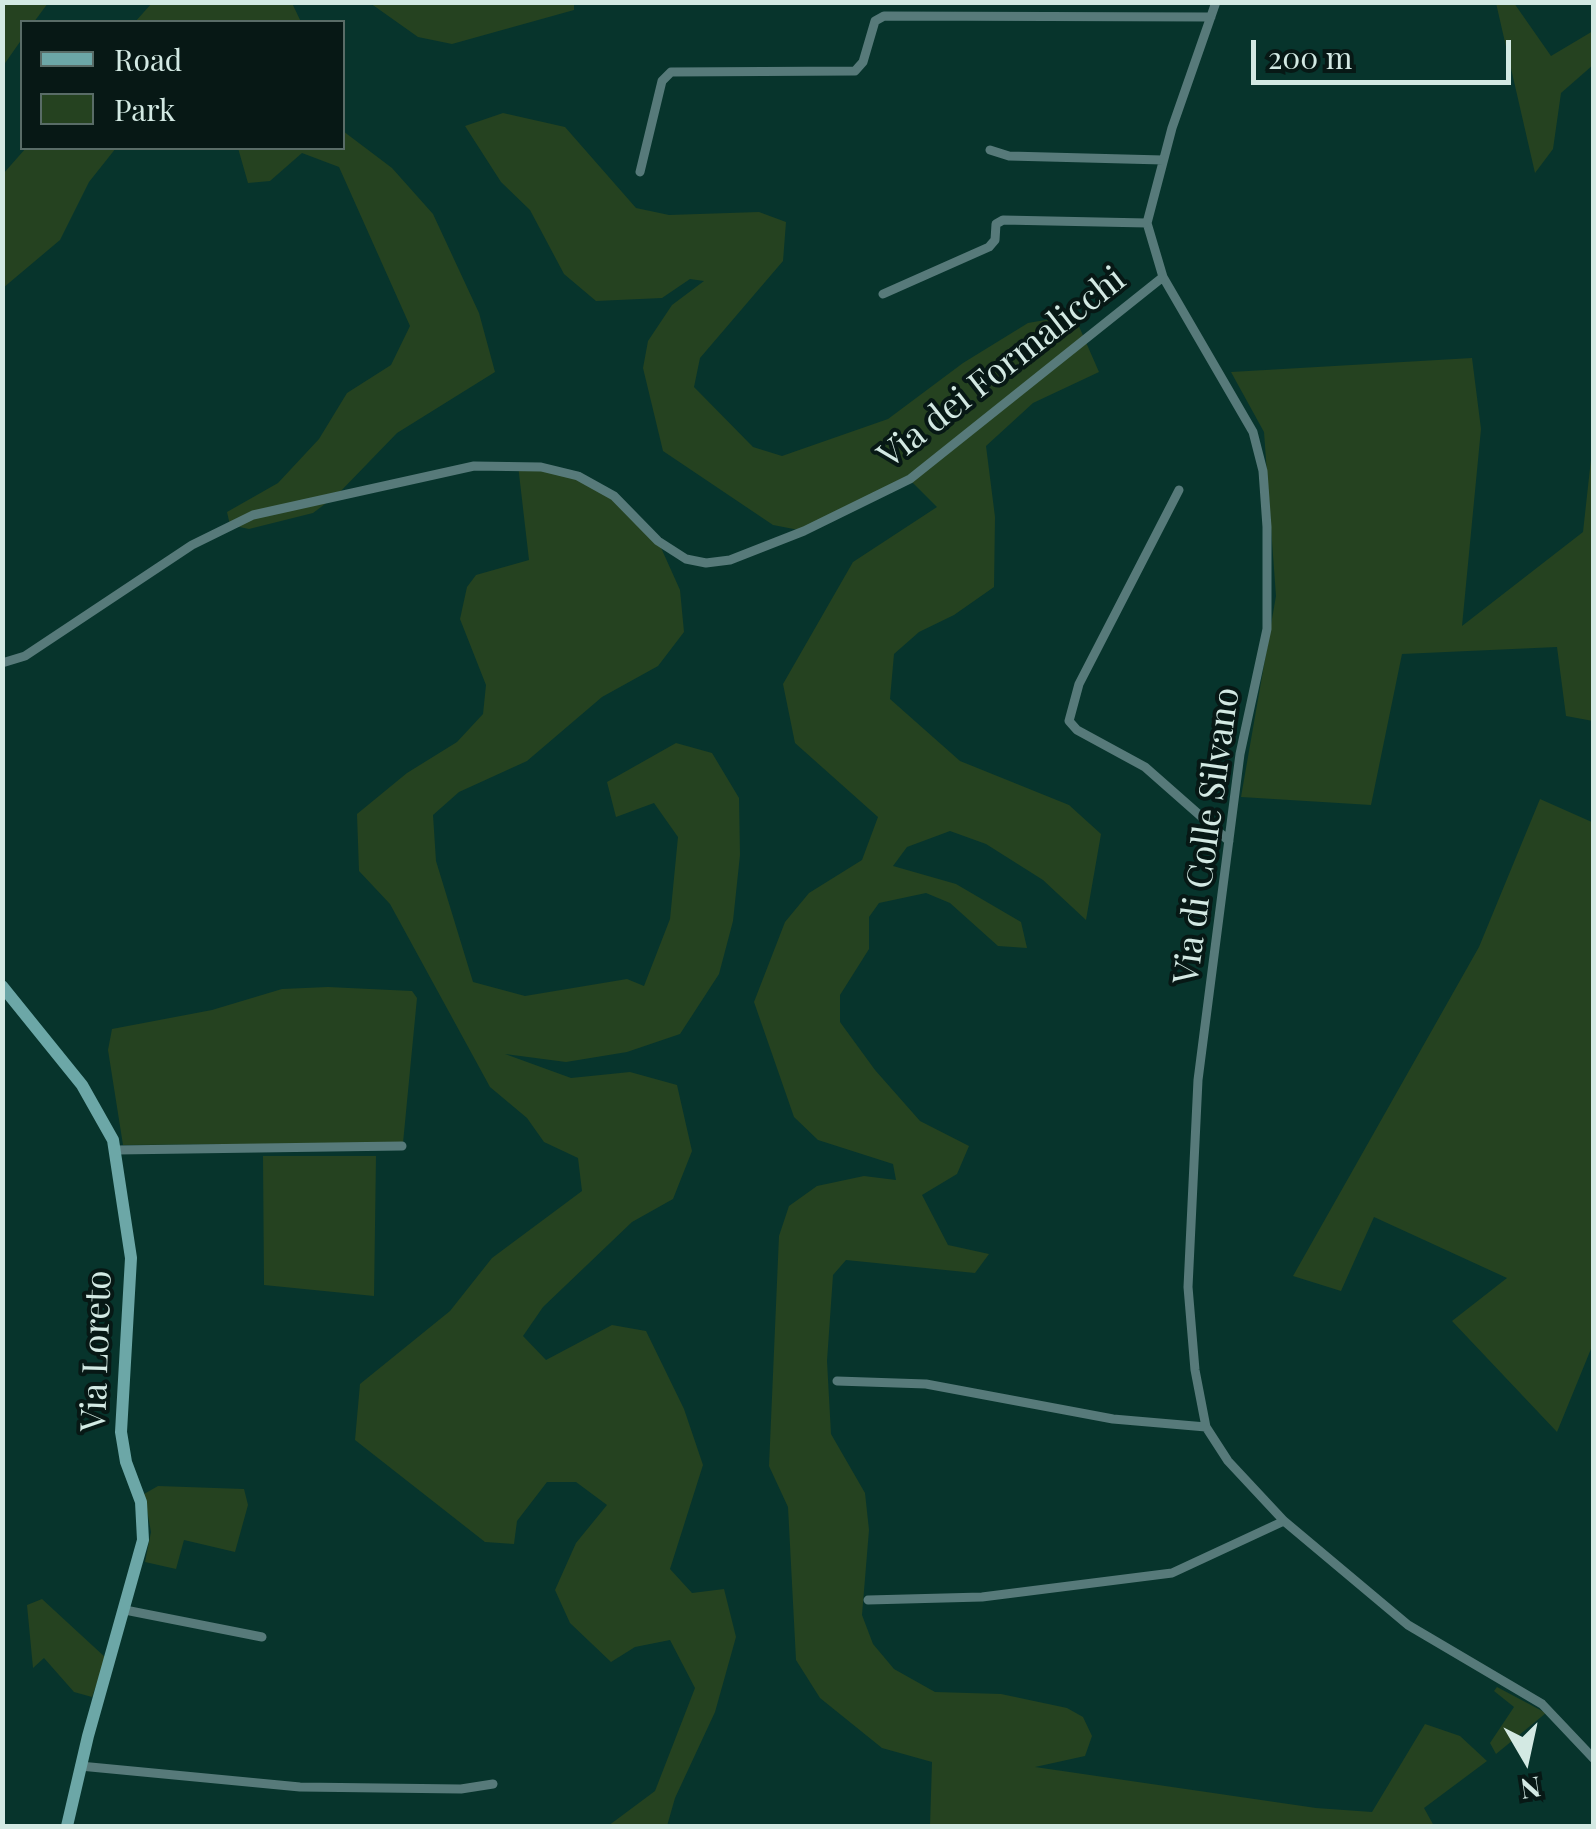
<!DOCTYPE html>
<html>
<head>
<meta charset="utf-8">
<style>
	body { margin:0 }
	#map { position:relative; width:1596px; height:1829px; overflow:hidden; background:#07342c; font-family:"Playfair Display",serif }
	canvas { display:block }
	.frame { position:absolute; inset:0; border:5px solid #d3e9e3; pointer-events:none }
	.legend { position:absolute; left:20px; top:20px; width:325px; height:130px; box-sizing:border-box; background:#071815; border:2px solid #596c67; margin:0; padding:12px 18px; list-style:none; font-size:30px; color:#d3e9e3 }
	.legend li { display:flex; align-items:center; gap:20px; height:50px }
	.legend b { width:50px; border:2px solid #596c67 }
	.north { position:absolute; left:1476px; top:1709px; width:100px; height:100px; -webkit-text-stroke:8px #071815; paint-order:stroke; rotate:171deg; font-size:28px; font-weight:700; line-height:40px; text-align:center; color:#d3e9e3 }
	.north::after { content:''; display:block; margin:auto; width:35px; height:45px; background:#d3e9e3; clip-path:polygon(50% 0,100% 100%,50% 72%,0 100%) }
	.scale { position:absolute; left:1251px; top:40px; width:260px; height:45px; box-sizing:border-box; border:5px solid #d3e9e3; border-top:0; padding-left:12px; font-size:30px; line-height:35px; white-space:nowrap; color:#d3e9e3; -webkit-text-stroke:8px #071815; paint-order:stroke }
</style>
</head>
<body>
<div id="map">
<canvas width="1596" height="1829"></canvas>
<div class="frame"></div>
<ul class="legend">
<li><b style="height:12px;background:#6ca7a7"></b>Road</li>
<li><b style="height:28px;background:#254220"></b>Park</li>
</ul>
<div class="north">N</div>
<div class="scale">200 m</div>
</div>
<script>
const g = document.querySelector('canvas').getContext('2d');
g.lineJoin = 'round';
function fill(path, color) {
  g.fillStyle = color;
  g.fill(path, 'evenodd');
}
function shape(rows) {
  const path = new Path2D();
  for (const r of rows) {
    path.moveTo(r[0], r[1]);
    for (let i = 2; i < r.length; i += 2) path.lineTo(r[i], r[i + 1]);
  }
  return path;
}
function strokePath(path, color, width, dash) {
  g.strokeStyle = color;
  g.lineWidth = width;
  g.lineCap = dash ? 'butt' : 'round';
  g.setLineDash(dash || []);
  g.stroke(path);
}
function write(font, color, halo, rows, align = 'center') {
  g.font = font + ' "Playfair Display",serif';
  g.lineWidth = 8;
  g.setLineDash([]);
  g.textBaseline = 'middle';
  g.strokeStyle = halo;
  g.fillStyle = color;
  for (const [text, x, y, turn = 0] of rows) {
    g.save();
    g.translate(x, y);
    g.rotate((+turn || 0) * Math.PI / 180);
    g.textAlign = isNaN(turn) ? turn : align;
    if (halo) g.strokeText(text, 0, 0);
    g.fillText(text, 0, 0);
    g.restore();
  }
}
fill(shape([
	[3,2,48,3,34,22,22,22,22,39,3,66],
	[152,3,292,3,301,22,135,22],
	[574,3,574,10,452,44,418,37,370,3],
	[1496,3,1514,3,1551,56,1593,31,1593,65,1561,93,1553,149,1535,173],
	[503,113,565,127,636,208,669,215,759,212,786,222,783,261,700,358,694,387,753,447,782,456,888,419,963,363,1028,323,1074,315,1099,372,1033,403,986,446,995,517,994,587,954,615,919,632,894,654,890,699,960,761,1069,805,1101,834,1086,920,1043,880,986,844,950,831,907,847,893,866,956,884,1021,922,1027,948,998,946,950,903,926,893,879,903,869,917,869,949,840,995,840,1022,875,1070,920,1121,969,1146,957,1174,922,1195,948,1245,989,1254,975,1273,846,1260,833,1275,827,1361,831,1434,865,1493,869,1530,862,1615,873,1644,894,1669,935,1692,1001,1694,1067,1708,1083,1717,1092,1736,1085,1756,1035,1767,1316,1808,1372,1812,1425,1724,1460,1736,1487,1761,1424,1808,1434,1826,930,1826,932,1762,882,1748,820,1698,796,1660,788,1507,769,1466,779,1236,789,1206,817,1186,864,1176,896,1180,893,1164,818,1140,794,1117,754,1002,785,922,809,893,862,860,878,817,795,743,783,684,853,562,937,507,909,479,804,531,773,525,663,451,643,368,648,341,672,305,704,281,690,279,662,298,596,301,564,274,530,210,501,182,465,126],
	[343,131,392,168,433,214,479,313,495,372,397,433,337,495,313,513,249,529,230,525,227,512,278,483,319,439,347,393,391,365,410,326,339,167,302,153,270,181,248,183,238,148,342,148],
	[26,148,116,148,89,182,60,240,3,288,3,174],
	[1472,358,1481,429,1462,626,1583,532,1593,441,1593,721,1566,716,1557,647,1402,654,1371,805,1241,797,1276,596,1264,432,1231,372],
	[518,465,554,469,614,496,658,541,680,590,684,632,658,666,602,697,527,761,459,792,433,815,436,861,473,982,525,996,627,979,644,986,670,919,678,837,654,803,616,817,607,782,676,743,712,753,739,798,740,855,733,921,719,974,680,1034,627,1052,566,1062,505,1054,571,1078,630,1072,677,1085,692,1151,673,1199,632,1222,543,1307,523,1336,546,1360,612,1325,646,1331,684,1409,703,1465,670,1569,692,1593,724,1589,736,1637,715,1712,675,1798,667,1826,608,1826,655,1791,695,1688,670,1640,635,1647,611,1662,570,1623,555,1590,576,1543,607,1505,576,1482,547,1482,517,1521,514,1544,485,1542,355,1440,360,1384,450,1311,492,1258,582,1191,578,1158,544,1142,527,1118,490,1087,390,904,359,871,357,814,407,773,457,742,483,714,486,685,460,619,467,587,476,575,529,560],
	[1540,799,1594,823,1593,1344,1557,1432,1452,1321,1507,1278,1374,1217,1341,1291,1293,1276,1479,947],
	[328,987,412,991,417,998,403,1143,123,1145,108,1050,112,1029,212,1010,282,989],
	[263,1156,376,1156,374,1296,264,1285],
	[158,1486,244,1489,248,1505,235,1552,184,1540,176,1569,145,1562,151,1532,144,1494],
	[42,1599,106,1658,92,1697,74,1692,44,1658,33,1668,27,1605],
	[1497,1687,1546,1713,1496,1754,1490,1743,1514,1707,1494,1691]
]), '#254220');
strokePath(shape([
	[1216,2,1172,128,1147,223,1163,277,1253,432,1263,471,1267,527,1267,629,1240,754,1198,1080,1188,1287,1195,1370,1206,1427,1228,1461,1284,1521,1408,1625,1542,1704,1594,1759],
	[990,150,1009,156,1163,160],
	[640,172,662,81,671,72,855,71,863,62,875,21,884,16,1211,17],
	[883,294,989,247,995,240,996,224,1003,220,1147,223],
	[1179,490,1079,684,1069,721,1077,730,1145,767,1229,841],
	[2,663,25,656,192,545,253,515,474,466,541,467,578,476,614,496,658,541,686,559,706,563,730,560,804,531,910,479,1163,277],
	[117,1150,402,1146],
	[837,1381,926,1384,1113,1419,1206,1427],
	[868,1600,982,1597,1172,1573,1284,1521],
	[125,1610,262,1637],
	[80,1766,300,1787,461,1789,493,1784]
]), '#577a7a', 9);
strokePath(shape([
	[2,986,82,1085,113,1140,131,1258,121,1432,126,1462,141,1502,143,1540,88,1736,67,1826]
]), '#6ca7a7', 12);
write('35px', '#d3e9e3', '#071815', [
	["Via dei Formalicchi",1002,368,-38],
	["Via di Colle Silvano",1207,836,-82],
	["Via Loreto",97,1351,-88]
]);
</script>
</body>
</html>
